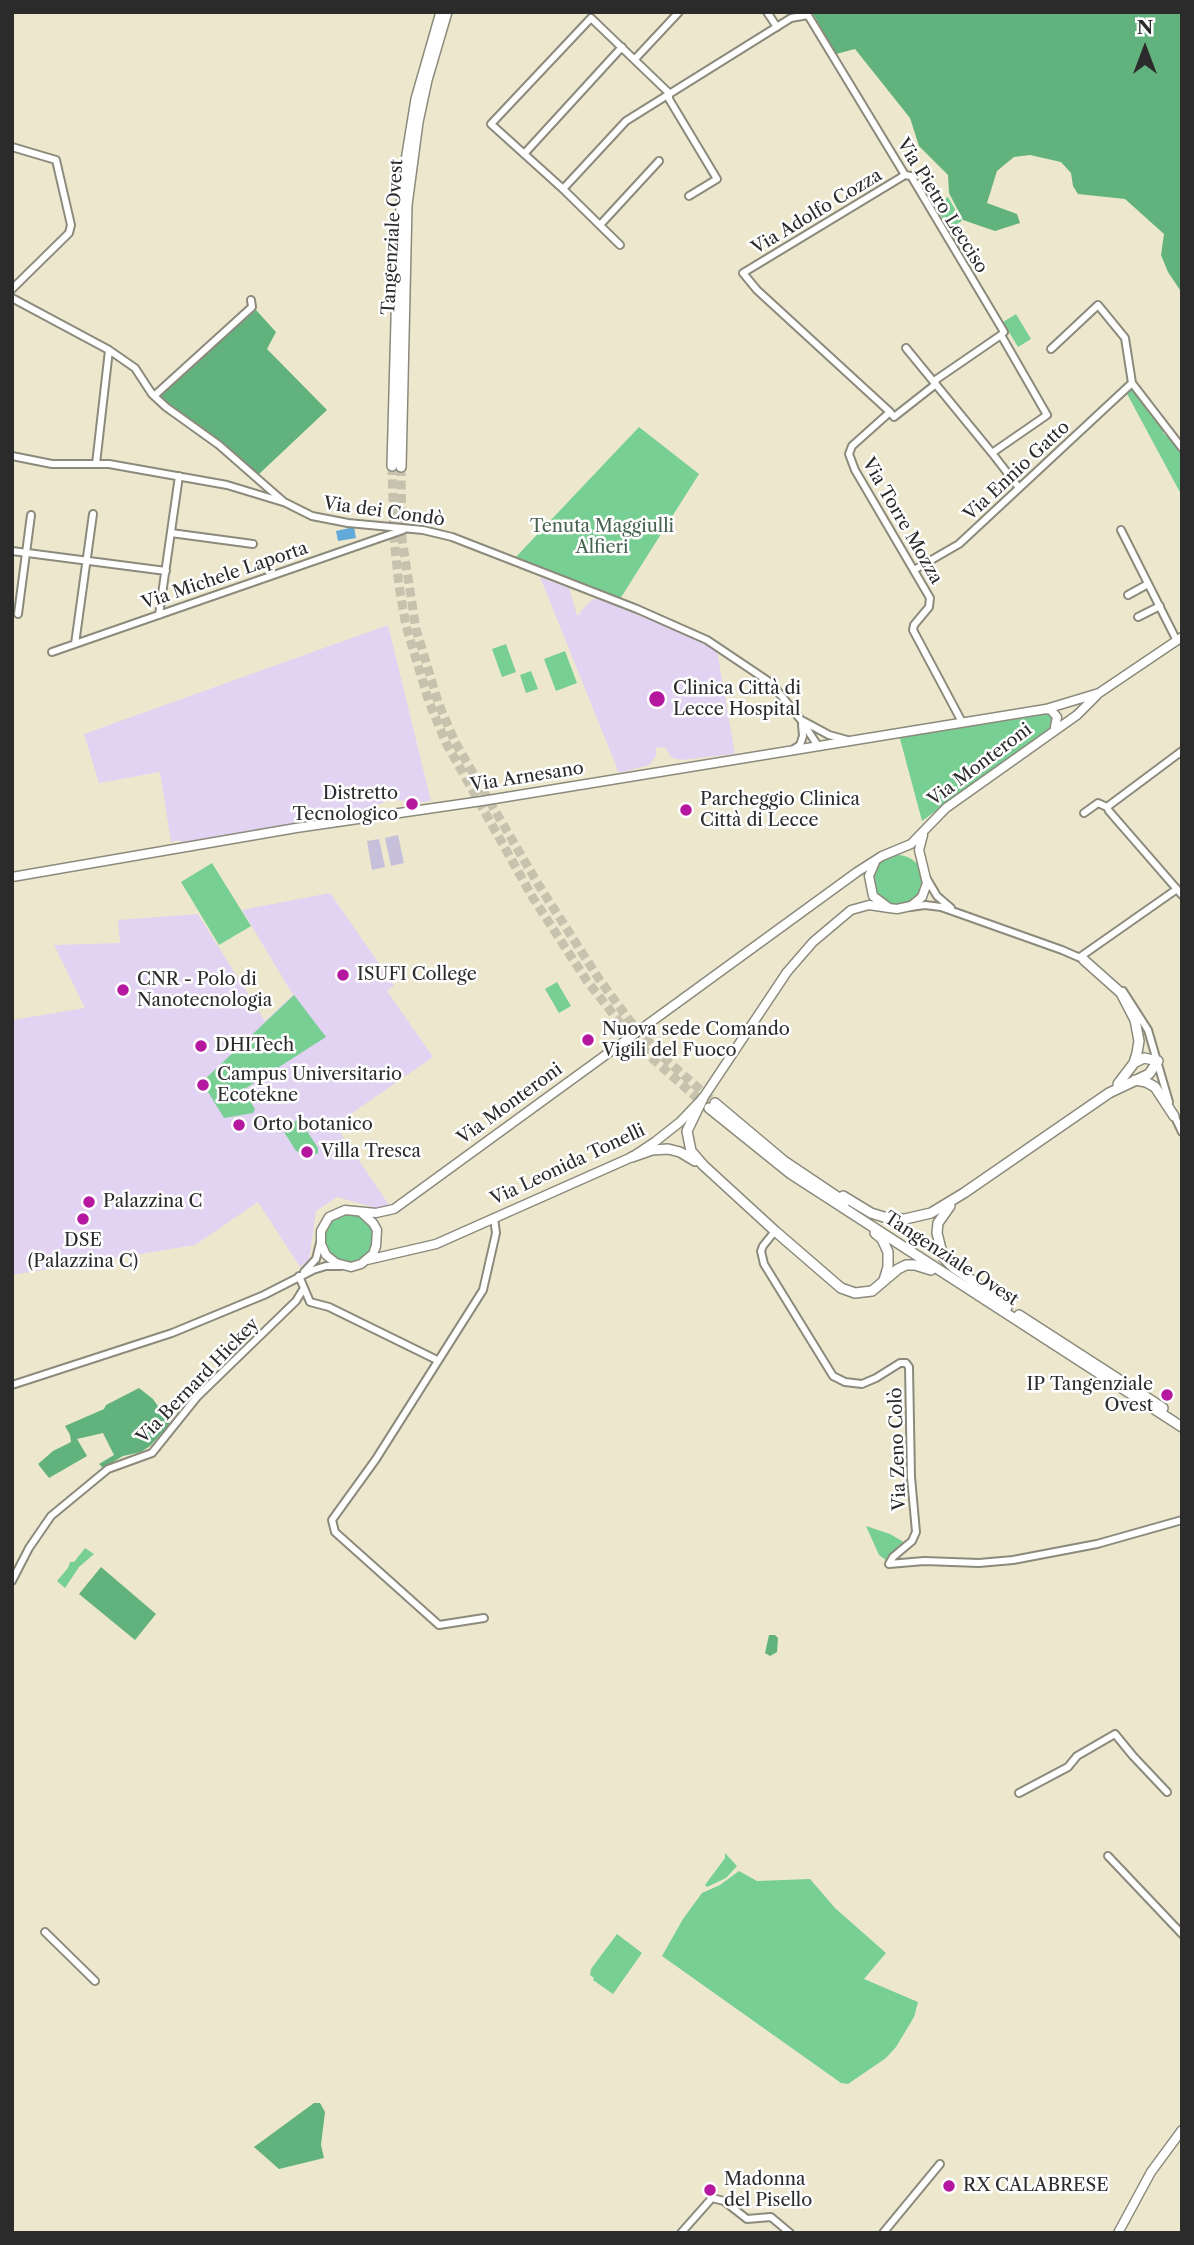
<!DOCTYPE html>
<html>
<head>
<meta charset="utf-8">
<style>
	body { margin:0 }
	#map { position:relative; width:1194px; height:2245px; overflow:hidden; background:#ede8cd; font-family:"Libre Caslon Text",serif }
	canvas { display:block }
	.frame { position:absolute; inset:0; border:14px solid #2b2b2b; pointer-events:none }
	.north { position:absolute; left:1110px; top:14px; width:70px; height:70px; -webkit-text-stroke:5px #fff; paint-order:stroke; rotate:0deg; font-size:19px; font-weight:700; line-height:28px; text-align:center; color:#2b2b2b }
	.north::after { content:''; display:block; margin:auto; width:24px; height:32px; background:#2b2b2b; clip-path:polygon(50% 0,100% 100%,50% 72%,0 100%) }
</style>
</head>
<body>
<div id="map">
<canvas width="1194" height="2245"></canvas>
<div class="frame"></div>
<div class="north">N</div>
</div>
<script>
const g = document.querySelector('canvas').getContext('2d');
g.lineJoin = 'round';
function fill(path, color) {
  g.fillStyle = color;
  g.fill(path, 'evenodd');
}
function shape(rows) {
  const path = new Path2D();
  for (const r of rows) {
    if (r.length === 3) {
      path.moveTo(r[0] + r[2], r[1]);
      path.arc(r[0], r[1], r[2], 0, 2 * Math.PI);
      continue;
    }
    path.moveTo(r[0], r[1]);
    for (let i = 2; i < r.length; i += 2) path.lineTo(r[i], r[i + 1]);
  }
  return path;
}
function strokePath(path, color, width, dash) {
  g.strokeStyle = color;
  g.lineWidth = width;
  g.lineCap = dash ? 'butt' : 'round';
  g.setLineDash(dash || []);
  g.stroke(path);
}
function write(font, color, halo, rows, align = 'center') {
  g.font = font + ' "Libre Caslon Text",serif';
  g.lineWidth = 5;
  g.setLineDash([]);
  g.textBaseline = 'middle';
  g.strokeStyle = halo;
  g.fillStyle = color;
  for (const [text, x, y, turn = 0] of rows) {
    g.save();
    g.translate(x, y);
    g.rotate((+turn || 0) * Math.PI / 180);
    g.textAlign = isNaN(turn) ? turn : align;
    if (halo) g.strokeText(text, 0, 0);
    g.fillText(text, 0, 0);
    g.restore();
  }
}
fill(shape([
	[540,577,569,588,577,615,580,614,581,611,593,599,599,599,678,631,717,651,735,754,681,760,671,757,665,747,656,748,656,756,649,765,619,773],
	[388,625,431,801,415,803,391,799,347,819,216,840,213,838,182,846,180,840,171,842,160,772,99,783,84,734],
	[330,893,394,985,387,991,433,1057,335,1125,389,1205,383,1210,337,1197,316,1211,309,1260,300,1267,258,1202,195,1245,12,1275,12,1020,85,1008,54,945,120,943,118,920,198,914,265,1021,293,995,242,910]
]), '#e3d3f2');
fill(shape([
	[398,835,404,863,391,866,385,838],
	[379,839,385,867,372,870,367,841]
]), '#c6c0da');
fill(shape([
	[948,197,962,221,948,229,935,204],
	[1016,314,1031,339,1018,347,1003,322],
	[1131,387,1134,389,1161,425,1164,434,1170,438,1182,452,1182,496,1126,392],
	[639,427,699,474,620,599,514,559],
	[506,644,516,672,502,677,492,649],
	[565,651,577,683,556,691,544,659],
	[531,671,538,689,526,693,520,675],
	[1046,711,1054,715,1050,728,922,821,899,735],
	[898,880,25],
	[212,863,251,926,219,945,181,882],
	[557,982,571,1006,559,1013,545,989],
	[294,995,326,1037,243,1090,255,1109,253,1113,224,1118,202,1082],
	[299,1119,318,1148,318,1153,314,1155,296,1151,284,1132,284,1128],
	[349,1238,25],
	[866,1526,890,1534,907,1544,887,1561,879,1555],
	[85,1548,94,1554,79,1567,65,1588,57,1581,68,1568,70,1562,74,1562],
	[725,1853,737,1866,726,1878,707,1887,705,1885,725,1858],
	[739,1871,757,1881,810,1879,835,1908,886,1953,864,1979,918,2002,914,2017,896,2047,886,2058,848,2084,841,2083,662,1956,683,1919,702,1893,720,1885],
	[617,1934,642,1953,613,1994,593,1980,594,1978,590,1975,591,1969]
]), '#78cf93');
fill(shape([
	[812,12,1182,12,1182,293,1168,272,1161,255,1164,234,1125,199,1078,194,1073,186,1071,173,1061,162,1030,155,1014,157,997,171,987,203,1017,214,1020,223,995,231,963,220,949,193,948,175,919,146,910,118,855,49,836,54],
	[256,310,276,332,267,349,327,410,258,475,209,433,167,406,158,396],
	[139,1388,153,1399,170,1424,150,1446,141,1452,123,1456,103,1468,99,1464,114,1455,103,1433,77,1439,87,1456,49,1478,38,1464,53,1451,71,1442,70,1435,65,1426,104,1409,106,1405],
	[101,1567,156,1614,135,1640,79,1594],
	[769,1635,775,1635,778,1638,777,1652,770,1656,765,1653],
	[314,2103,320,2103,325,2112,321,2145,324,2158,279,2169,254,2147]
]), '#62b27d');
fill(shape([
	[354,527,356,538,338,541,336,531]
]), '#62a8d8');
strokePath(shape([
	[392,466,394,539,399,586,406,626,429,702,446,743,533,898,587,981,621,1024,654,1060,705,1105],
	[401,467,402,539,416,629,438,702,455,742,538,884,599,979,630,1021,661,1055,715,1103]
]), '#c6c2ad', 9, [9, 4.5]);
const minor = shape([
	[767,12,777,27],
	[806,12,905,175,911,176,1004,332,1001,335,1047,415,992,453,906,348],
	[635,59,679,12],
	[12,147,56,160,71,225,69,233,12,289],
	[524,154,622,47],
	[905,175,743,273,757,290,890,412,852,446,849,454,855,470,930,598,929,607,914,625,913,630,962,722],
	[563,189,626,121,791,18,808,15],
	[600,225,659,161],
	[620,245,563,189,491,124,591,18,669,93,669,99,717,179,689,196],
	[12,298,109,350,135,368,152,394,166,407,219,445,284,502,312,516,348,523,423,530,452,537,637,609,707,640,771,683,801,720,818,746],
	[1051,349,1098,305,1125,338,1132,383,1182,448],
	[934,381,1001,335],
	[154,396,252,307,251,300],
	[890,412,894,417,936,384],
	[992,453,1019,488],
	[12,456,52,464,109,464,227,485,283,502],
	[96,464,109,350],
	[1121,530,1177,641],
	[171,533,253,544],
	[12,551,166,571],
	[914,570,959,544,1132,383],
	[1128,595,1148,584],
	[18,614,31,515],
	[159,615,179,476],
	[1138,617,1160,606],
	[75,644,93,514],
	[52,652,403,530],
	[803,721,829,735,847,740],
	[794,749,800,745,803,736,802,725],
	[1107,807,1109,811,1182,895],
	[1084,813,1098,803,1107,807,1182,751],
	[927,879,937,896,951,908],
	[910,907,925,905,941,907,1062,950,1085,960],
	[1080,957,1177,889],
	[1123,991,1148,1030,1169,1102],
	[1173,1113,1182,1132],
	[775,1231,763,1246,761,1251,764,1264,833,1376,845,1382,862,1384,876,1378,900,1363,906,1363,909,1367,911,1477,916,1532,912,1541,893,1557,889,1564],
	[304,1272,316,1259,320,1243],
	[304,1288,310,1302,329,1307,437,1360],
	[12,1385,172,1333,264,1295,313,1270,326,1266,341,1266],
	[889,1564,924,1561,979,1563,1013,1560,1097,1544,1182,1520],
	[12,1581,29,1548,51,1516,108,1469,152,1453,197,1397,296,1301,304,1288,299,1276],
	[484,1618,439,1625,335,1532,332,1520,376,1459,483,1290,496,1233,494,1218],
	[1019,1793,1068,1767,1077,1756,1115,1734,1133,1756,1167,1792],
	[1108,1856,1182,1934],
	[45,1932,95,1981],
	[681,2233,712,2198,724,2201,747,2219,771,2217,790,2233],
	[883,2233,940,2164]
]);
const major = shape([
	[1046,709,1051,710,1057,717,1055,727],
	[875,862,869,876,873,896,889,908,897,909,911,906,922,897,927,883,919,850,923,835],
	[12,877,296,828,482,801,1046,709,1099,693,1182,637],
	[361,1212,373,1223,377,1230,376,1246,373,1254,361,1264,351,1267,336,1263,326,1255,321,1244,321,1231,329,1217,345,1210,376,1213,394,1209,857,872,882,856,911,844,946,808,1077,715,1097,695],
	[367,1260,436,1244,632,1157,656,1141,680,1122,703,1098,787,972,813,942,851,910,869,905,889,908],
	[1118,2233,1151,2172,1182,2130]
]);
const highway = shape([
	[392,466,398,248,403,179,416,99,441,12],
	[401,467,407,205,418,122,427,80,447,12],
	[1084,960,1121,993,1135,1020,1139,1041,1137,1053,1134,1063,1118,1084],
	[1135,1080,1146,1082,1155,1087,1174,1116],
	[703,1098,687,1131,691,1151,703,1165,775,1231,841,1288,855,1293,872,1291,898,1269,906,1265,915,1265,931,1270],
	[715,1103,784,1161,845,1202],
	[709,1108,791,1174,1182,1427],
	[632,1157,652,1150,668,1149,680,1152,695,1161],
	[843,1196,871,1213,887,1218,905,1219,931,1213,964,1193,1109,1093,1149,1074,1158,1061,1144,1058,1134,1063],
	[950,1206,938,1223,937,1233,943,1257,954,1268,1002,1301,1007,1307],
	[875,1233,882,1239,888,1252,888,1267,884,1280],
	[1019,1315,1163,1408]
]);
strokePath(minor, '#8c8a7c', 10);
strokePath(major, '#8c8a7c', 11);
strokePath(highway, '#8c8a7c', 12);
strokePath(minor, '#fff', 6);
strokePath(major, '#fff', 8);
strokePath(highway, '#fff', 9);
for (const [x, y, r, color] of [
	[657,699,9,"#b5179e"],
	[412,804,7,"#b5179e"],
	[686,810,7,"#b5179e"],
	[343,975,7,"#b5179e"],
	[123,990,7,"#b5179e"],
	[588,1040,7,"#b5179e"],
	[201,1046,7,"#b5179e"],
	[203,1085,7,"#b5179e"],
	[239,1125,7,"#b5179e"],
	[307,1152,7,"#b5179e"],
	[89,1202,7,"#b5179e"],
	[83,1219,7,"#b5179e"],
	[1167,1395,7,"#b5179e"],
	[949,2186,7,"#b5179e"],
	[710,2190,7,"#b5179e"]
]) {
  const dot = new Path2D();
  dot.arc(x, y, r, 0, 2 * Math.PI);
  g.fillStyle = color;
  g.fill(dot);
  strokePath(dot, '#fff', 2.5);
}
write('18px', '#2b2b2b', '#fff', [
	["Via Pietro Lecciso",942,206,58],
	["Via Adolfo Cozza",817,212,-31],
	["Tangenziale Ovest",393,237,-87],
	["Via Ennio Gatto",1017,471,-43],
	["Via dei Condò",384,512,8],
	["Via Torre Mozza",902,521,60],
	["Via Michele Laporta",225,576,-19],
	["Via Monteroni",980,765,-37],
	["Via Arnesano",527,777,-9],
	["Via Monteroni",510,1104,-36],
	["Via Leonida Tonelli",568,1165,-25],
	["Tangenziale Ovest",951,1259,33],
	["Via Bernard Hickey",198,1381,-46],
	["Via Zeno Colò",898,1449,-92]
]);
write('18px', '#46644f', '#fff', [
	["Tenuta Maggiulli",602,527],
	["Alfieri",602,548]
]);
write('18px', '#2b2b2b', '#fff', [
	["Clinica Città di",673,689],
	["Lecce Hospital",673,710],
	["Distretto",398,794,"right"],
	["Tecnologico",398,815,"right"],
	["Parcheggio Clinica",700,800],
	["Città di Lecce",700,821],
	["ISUFI College",357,975],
	["CNR - Polo di",137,980],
	["Nanotecnologia",137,1001],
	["Nuova sede Comando",602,1030],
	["Vigili del Fuoco",602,1051],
	["DHITech",215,1046],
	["Campus Universitario",217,1075],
	["Ecotekne",217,1096],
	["Orto botanico",253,1125],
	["Villa Tresca",321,1152],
	["Palazzina C",103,1202],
	["DSE",83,1241,"center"],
	["(Palazzina C)",83,1262,"center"],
	["IP Tangenziale",1153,1385,"right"],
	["Ovest",1153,1406,"right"],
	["Madonna",724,2180],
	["del Pisello",724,2201],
	["RX CALABRESE",963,2186]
], 'left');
</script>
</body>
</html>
